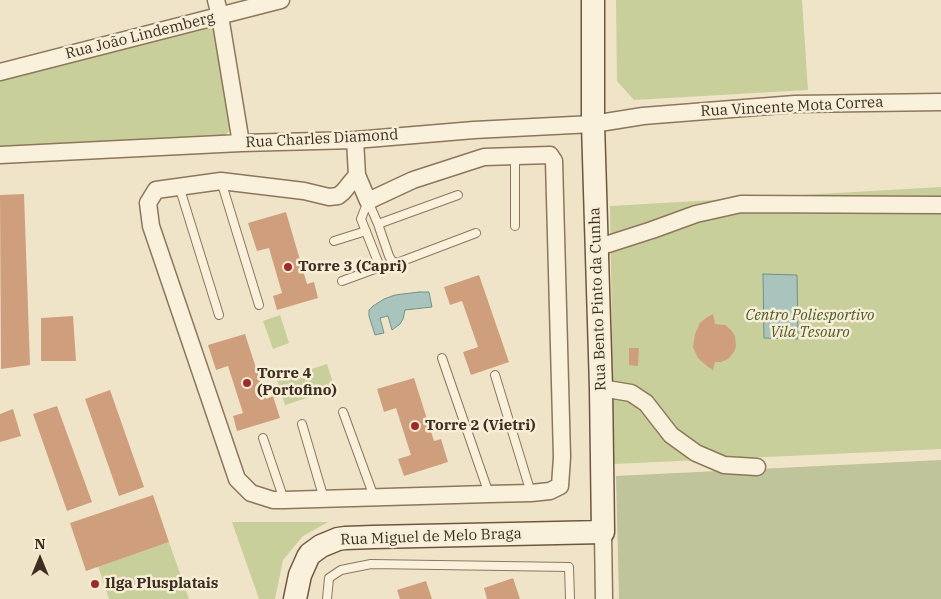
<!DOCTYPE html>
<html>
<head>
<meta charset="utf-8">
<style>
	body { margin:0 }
	#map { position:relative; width:941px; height:599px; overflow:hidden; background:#f0e4c8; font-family:"IBM Plex Serif",serif }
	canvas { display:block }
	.north { position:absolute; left:15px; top:534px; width:50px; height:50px; -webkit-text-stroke:4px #f7eed8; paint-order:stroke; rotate:0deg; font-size:14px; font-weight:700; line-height:20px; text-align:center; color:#3d2e20 }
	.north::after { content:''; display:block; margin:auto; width:18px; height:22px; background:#3d2e20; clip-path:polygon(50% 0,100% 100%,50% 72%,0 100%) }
</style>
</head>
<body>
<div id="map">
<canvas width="941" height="599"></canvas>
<div class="north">N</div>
</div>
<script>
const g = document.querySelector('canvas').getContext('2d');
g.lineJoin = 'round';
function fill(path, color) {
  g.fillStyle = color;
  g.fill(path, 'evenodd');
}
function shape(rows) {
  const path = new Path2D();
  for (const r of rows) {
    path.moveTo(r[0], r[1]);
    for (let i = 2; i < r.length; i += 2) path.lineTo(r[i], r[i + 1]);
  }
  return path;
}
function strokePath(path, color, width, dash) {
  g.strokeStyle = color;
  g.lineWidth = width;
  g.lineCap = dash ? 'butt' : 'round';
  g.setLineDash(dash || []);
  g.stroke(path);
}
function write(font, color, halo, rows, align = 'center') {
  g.font = font + ' "IBM Plex Serif",serif';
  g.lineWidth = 5;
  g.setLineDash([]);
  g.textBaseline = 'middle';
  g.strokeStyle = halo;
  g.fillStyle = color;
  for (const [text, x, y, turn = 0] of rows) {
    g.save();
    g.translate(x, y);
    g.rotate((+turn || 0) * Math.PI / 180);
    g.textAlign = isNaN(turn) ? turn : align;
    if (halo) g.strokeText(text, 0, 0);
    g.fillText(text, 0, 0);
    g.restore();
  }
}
fill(shape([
	[616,0,802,0,808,90,634,100,617,81],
	[214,27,234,127,225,135,0,147,0,81],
	[941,187,941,449,614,464,610,206],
	[280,315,289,343,273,349,263,321],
	[327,364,335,389,285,405,277,380],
	[232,522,328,522,303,536,283,560,275,599,259,599],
	[169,542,189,599,109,599,98,566]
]), '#c9cf9b');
fill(shape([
	[941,460,941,599,619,599,616,476]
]), '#bfc49a');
const water = shape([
	[763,274,797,275,798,339,764,338,763,274],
	[419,292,429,292,432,307,405,310,403,319,400,324,392,330,388,316,380,318,384,333,375,335,369,316,369,310,373,306,384,299,395,295,419,292]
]);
fill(water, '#a9c4bc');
strokePath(water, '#6f938a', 1);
fill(shape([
	[24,194,30,365,1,369,0,195],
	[286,212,307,284,314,282,318,298,277,310,273,296,282,293,269,248,257,251,248,223],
	[479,275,509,362,471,375,463,352,478,347,462,301,450,305,444,287],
	[713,314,715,324,725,325,731,330,735,336,736,346,734,352,728,359,721,362,715,362,713,370,707,366,698,358,693,347,695,334,700,323,706,318],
	[73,316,76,361,41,361,41,318],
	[245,334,266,399,273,396,280,418,237,431,233,416,243,413,228,366,216,370,208,345],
	[629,348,639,348,638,366,629,365],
	[414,378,434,441,441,439,448,462,404,476,398,459,411,455,396,408,384,412,377,389],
	[110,390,144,487,119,496,85,399],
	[57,406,92,502,67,511,33,414],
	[13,409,21,436,0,442,0,414],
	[153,495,169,542,86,571,70,523],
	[513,578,520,599,487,599,484,588],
	[426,581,432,599,400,599,397,590]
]), '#cf9f7d');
const lane = shape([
	[221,181,259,305],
	[179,186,219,315],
	[368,201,378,224,389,256,392,261,397,263,476,233],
	[378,224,458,195],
	[515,226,515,155],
	[334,241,366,231],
	[342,281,380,267,361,219,368,201],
	[442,358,489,494],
	[495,375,531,493],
	[343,412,374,497],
	[302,424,324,499],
	[263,438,284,500],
	[327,599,329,578,341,570,371,564,569,567,570,599]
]);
const street = shape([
	[216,0,220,16,241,143],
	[0,72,281,0],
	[355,140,357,175,368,201,413,180,484,157,550,155,554,161,562,457,560,486,550,491,531,493,489,494,284,500,273,500,251,493,237,479,151,226,148,203,156,190,221,181,304,191,329,197,338,196,343,192,357,175],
	[0,155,241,143,355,140,474,130,593,124,643,116,795,104,941,102],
	[596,248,652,230,696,214,741,204,941,205],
	[601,388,631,393,646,403,671,435,696,453,724,465,757,467],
	[603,532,604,599]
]);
const secondary = shape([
	[295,599,300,575,308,557,310,554,321,546,338,539,345,538,373,537,603,532,601,388,593,124,593,0]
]);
strokePath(lane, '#8d765c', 10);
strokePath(street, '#8d765c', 19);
strokePath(secondary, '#6f573f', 25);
strokePath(lane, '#faf1dc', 8);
strokePath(street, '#faf1dc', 16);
strokePath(secondary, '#faf1dc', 22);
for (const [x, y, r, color] of [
	[288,267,5,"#9e2a2b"],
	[247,383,5,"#9e2a2b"],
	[415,426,5,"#9e2a2b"],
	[95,584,5,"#9e2a2b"]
]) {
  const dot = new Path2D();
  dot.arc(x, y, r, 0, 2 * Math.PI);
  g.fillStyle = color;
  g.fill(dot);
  strokePath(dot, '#f7eed8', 2);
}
write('15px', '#3d2e20', '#f7eed8', [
	["Rua João Lindemberg",140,36,-14],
	["Rua Vincente Mota Correa",792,107,-3],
	["Rua Charles Diamond",322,139,-3],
	["Rua Bento Pinto da Cunha",598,299,-92],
	["Rua Miguel de Melo Braga",431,537,-2]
]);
write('bold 15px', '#3d2e20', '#f7eed8', [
	["Torre 3 (Capri)",298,267],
	["Torre 4",257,374],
	["(Portofino)",257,391],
	["Torre 2 (Vietri)",425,426],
	["Ilga Plusplatais",105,584]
], 'left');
write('italic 15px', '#4d5a26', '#f7eed8', [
	["Centro Poliesportivo",810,316],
	["Vila Tesouro",810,333]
]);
</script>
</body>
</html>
